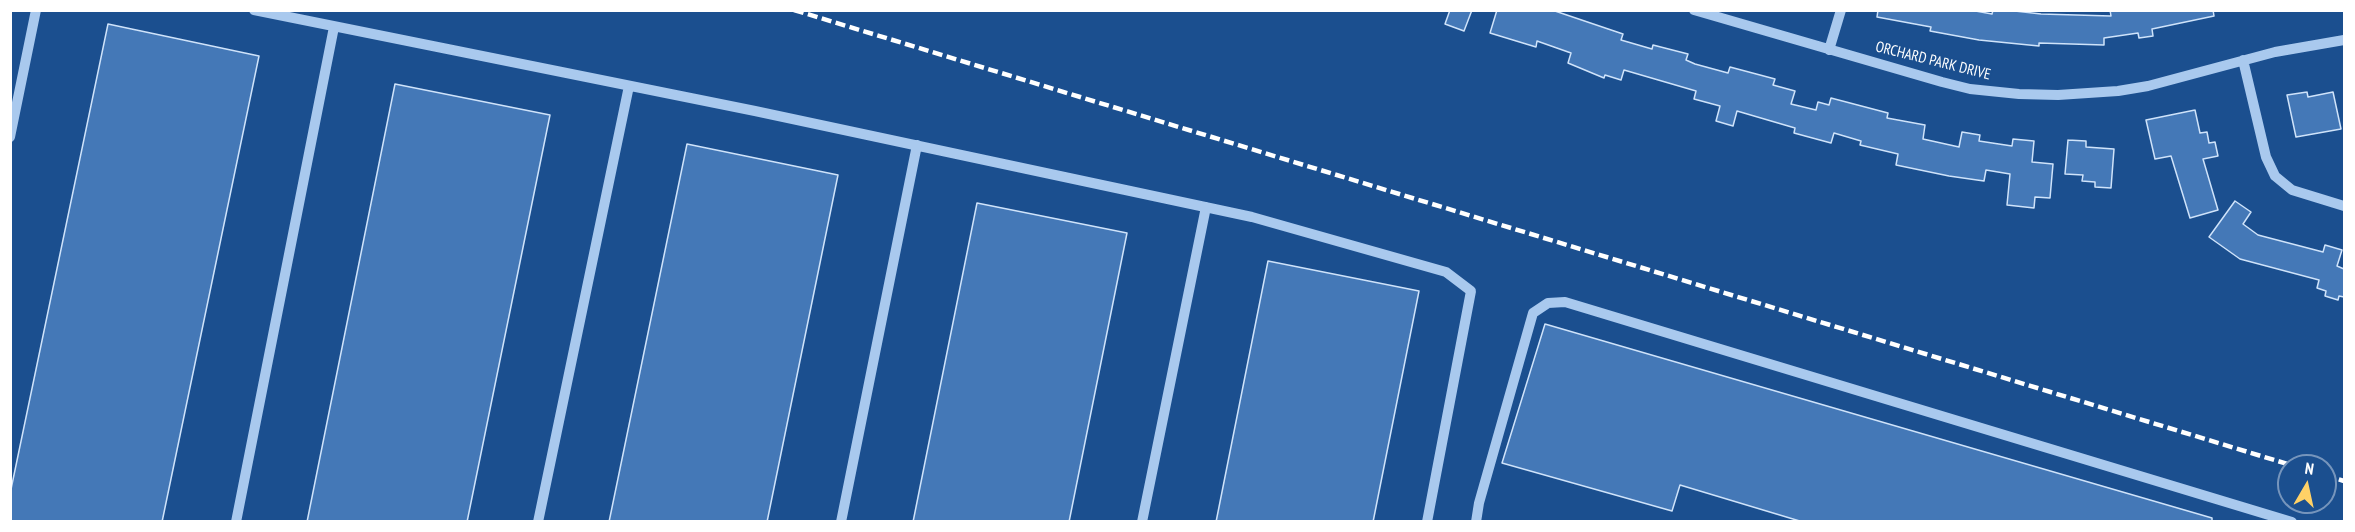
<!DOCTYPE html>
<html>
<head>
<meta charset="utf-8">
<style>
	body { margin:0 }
	#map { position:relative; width:2355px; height:532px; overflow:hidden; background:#1b4f8f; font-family:"PT Sans Narrow",sans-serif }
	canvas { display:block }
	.frame { position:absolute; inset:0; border:12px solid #fff; pointer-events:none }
	.north { position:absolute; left:2277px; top:454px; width:60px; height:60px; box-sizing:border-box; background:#1b4f8f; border:2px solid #7695bc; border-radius:50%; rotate:9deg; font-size:16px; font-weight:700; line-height:24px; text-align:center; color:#fff }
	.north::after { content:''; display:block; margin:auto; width:21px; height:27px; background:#ffd166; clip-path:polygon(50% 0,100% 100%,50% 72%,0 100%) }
</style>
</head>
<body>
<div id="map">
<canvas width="2355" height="532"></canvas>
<div class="frame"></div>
<div class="north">N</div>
</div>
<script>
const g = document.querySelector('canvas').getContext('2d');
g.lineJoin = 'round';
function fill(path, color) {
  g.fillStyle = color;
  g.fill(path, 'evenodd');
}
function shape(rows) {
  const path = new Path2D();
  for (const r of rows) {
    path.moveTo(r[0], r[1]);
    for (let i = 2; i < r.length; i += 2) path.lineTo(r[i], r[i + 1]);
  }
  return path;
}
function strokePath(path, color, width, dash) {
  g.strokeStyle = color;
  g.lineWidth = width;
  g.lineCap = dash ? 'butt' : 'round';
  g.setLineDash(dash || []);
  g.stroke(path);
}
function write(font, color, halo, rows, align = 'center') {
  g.font = font + ' "PT Sans Narrow",sans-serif';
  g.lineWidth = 4.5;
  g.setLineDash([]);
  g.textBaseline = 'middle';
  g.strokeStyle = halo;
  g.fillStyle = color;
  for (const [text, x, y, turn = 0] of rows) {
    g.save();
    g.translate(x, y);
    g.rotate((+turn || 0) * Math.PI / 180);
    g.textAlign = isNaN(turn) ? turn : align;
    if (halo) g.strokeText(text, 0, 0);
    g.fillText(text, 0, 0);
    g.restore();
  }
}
const building = shape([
	[1450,10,1472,10,1464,31,1445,24,1450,10],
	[1497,10,1552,10,1623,34,1621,40,1652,49,1653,45,1688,54,1686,60,1695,64,1728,73,1730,67,1775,79,1773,85,1795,91,1791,104,1816,110,1818,102,1829,105,1831,98,1888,113,1887,118,1925,125,1923,139,1959,147,1962,132,1980,135,1979,141,2012,146,2013,139,2034,141,2032,162,2053,164,2050,198,2035,197,2034,208,2007,205,2010,174,1986,170,1984,181,1949,176,1896,165,1898,154,1860,145,1861,141,1834,133,1831,143,1794,133,1795,128,1737,111,1733,126,1716,121,1720,106,1694,99,1696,91,1624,70,1621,80,1605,75,1604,78,1568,63,1571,53,1537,41,1536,47,1490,33,1497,10],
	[1878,10,1970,10,1992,14,1993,10,2006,10,2041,14,2111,16,2110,10,2213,10,2214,16,2152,29,2153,36,2139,38,2138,33,2104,38,2104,45,2039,43,2039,46,1979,40,1930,31,1931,27,1877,17,1878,10],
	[108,24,259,56,162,522,10,522,10,494,108,24],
	[395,84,550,115,467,522,307,522,395,84],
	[2307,92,2308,97,2333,92,2341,129,2296,137,2287,95,2307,92],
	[2195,110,2200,133,2207,132,2209,143,2215,142,2218,156,2203,159,2218,210,2190,218,2171,156,2155,159,2146,120,2195,110],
	[2068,140,2086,141,2086,147,2114,149,2111,188,2095,187,2095,182,2082,181,2083,175,2065,174,2068,140],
	[687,144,838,175,767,522,609,522,687,144],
	[2235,201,2251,212,2243,224,2258,235,2323,252,2325,245,2342,250,2337,266,2344,269,2344,297,2339,296,2338,300,2325,296,2326,291,2317,288,2319,280,2240,259,2209,237,2235,201],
	[977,203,1127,233,1069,522,913,522,977,203],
	[1268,261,1419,291,1373,522,1216,522,1268,261],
	[1545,324,2212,518,2212,522,1803,522,1680,485,1672,511,1502,463,1545,324]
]);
fill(building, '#4478b7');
strokePath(building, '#cfe3fa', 1.5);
strokePath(shape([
	[254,10,755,111,1252,217,1446,272,1471,291,1427,522],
	[1694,10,1942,82,1970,89,2019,94,2058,95,2118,91,2148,86,2275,52,2344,40],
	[1829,50,1841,10],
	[2243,60,2266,157,2275,176,2292,190,2344,206],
	[10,137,36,10],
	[236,522,334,27],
	[538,522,629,86],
	[841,522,917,145],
	[1142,522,1206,207],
	[1476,522,1479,503,1533,313,1548,303,1565,302,2292,522]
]), '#a9c9ee', 10);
strokePath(shape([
	[794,10,2294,466],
	[2325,475,2344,481]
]), '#fff', 4.5, [10, 4.5]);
write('15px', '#fff', '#1b4f8f', [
	["ORCHARD PARK DRIVE",1933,61,14]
]);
</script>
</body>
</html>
